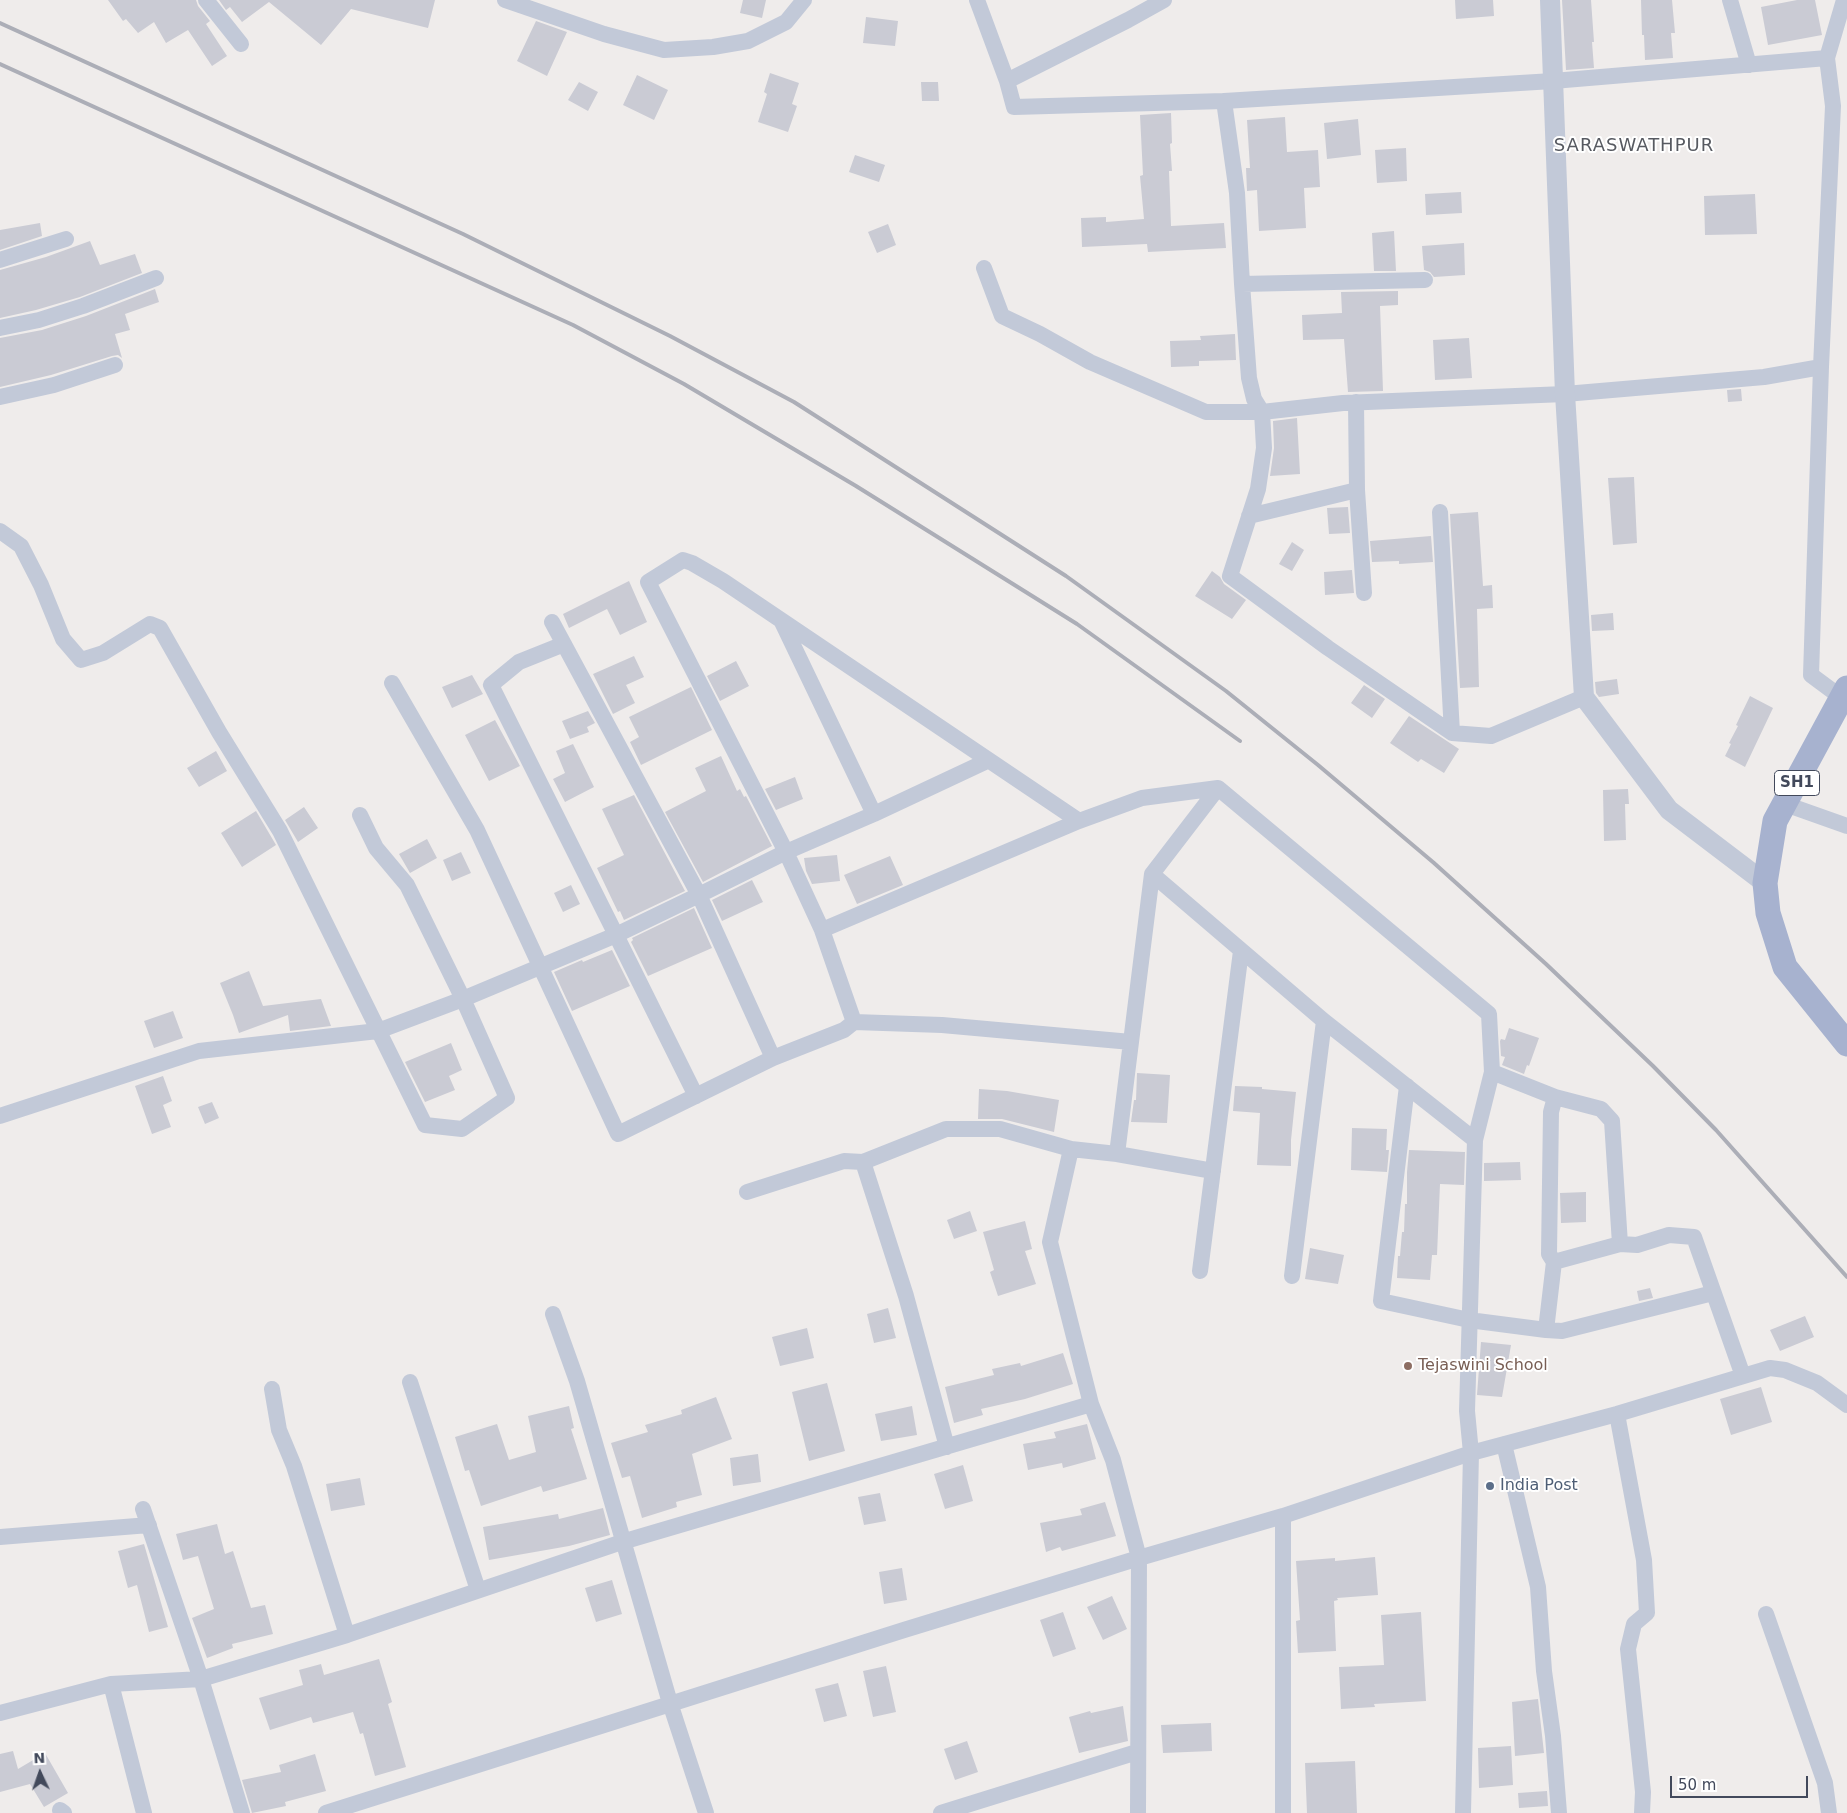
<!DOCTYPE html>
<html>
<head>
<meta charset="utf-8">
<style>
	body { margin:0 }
	#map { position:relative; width:1847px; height:1813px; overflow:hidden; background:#efeceb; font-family:"DejaVu Sans",sans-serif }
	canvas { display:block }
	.north { position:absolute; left:15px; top:1748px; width:50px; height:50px; -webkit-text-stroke:4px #fff; paint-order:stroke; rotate:357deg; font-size:14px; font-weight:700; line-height:20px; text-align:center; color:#42495b }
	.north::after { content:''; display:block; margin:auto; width:18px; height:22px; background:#42495b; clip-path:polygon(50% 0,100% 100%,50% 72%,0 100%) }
	.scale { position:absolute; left:1670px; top:1776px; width:138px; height:22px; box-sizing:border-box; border:2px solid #42495b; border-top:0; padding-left:6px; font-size:15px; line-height:18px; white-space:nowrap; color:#42495b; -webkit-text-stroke:4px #fff; paint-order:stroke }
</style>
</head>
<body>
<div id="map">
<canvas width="1847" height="1813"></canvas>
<div class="north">N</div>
<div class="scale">50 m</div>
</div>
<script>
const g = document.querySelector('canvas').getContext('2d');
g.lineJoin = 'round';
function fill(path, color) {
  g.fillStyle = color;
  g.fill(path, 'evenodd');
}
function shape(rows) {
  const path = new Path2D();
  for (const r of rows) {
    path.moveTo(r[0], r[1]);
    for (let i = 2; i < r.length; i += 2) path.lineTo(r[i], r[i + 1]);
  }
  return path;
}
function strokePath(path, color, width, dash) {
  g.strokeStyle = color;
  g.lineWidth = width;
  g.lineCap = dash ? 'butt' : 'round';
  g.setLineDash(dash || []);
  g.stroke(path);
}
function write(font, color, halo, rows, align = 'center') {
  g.font = font + ' "DejaVu Sans",sans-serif';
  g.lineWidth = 4;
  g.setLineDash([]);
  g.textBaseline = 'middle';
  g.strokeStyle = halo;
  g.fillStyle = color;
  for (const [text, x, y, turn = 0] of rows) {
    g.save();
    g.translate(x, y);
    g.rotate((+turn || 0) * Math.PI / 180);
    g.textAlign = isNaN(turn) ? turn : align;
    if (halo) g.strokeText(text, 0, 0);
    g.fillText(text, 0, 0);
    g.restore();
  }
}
fill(shape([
	[108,0,196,0,198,6,210,21,206,24,227,56,212,66,188,30,166,43,154,22,138,33,126,19,123,21],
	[219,0,435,0,428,28,351,9,321,45,269,2,242,22,230,7,226,10],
	[743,0,766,0,762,18,740,13],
	[1455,0,1493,0,1494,16,1456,19],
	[1562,0,1591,0,1594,42,1592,42,1594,68,1566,70],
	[1641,0,1672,0,1675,33,1671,33,1673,58,1645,60,1644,35,1642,35],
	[1797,0,1815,0,1822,35,1768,45,1761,7],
	[866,17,898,21,895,46,863,43],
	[536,21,567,32,547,76,517,61],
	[770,73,799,83,792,104,797,106,788,132,758,122,767,94,764,92],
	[637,75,668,90,654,120,623,105],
	[579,82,598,92,588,111,568,100],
	[921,82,938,82,939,101,922,101],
	[1171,113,1172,143,1170,144,1172,171,1169,171,1171,226,1224,223,1226,248,1148,252,1147,244,1082,247,1081,218,1106,217,1106,222,1144,219,1140,176,1143,175,1140,115],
	[1285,117,1287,152,1318,150,1320,187,1304,188,1306,228,1259,231,1257,190,1247,191,1246,168,1250,168,1247,120],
	[1358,119,1361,155,1327,159,1324,123],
	[1406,148,1407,181,1377,183,1375,150],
	[855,155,885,165,879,182,849,172],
	[1461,192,1462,213,1426,215,1425,194],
	[1755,194,1757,234,1705,235,1704,196],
	[40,223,42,236,0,250,0,230],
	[888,224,896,245,877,253,868,232],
	[1394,231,1396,271,1374,271,1372,233],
	[90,241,100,265,135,254,142,273,80,297,36,310,0,318,0,270,46,257],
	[1464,243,1465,275,1434,277,1430,272,1424,270,1422,246],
	[155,289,159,302,125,314,130,330,115,334,122,358,118,355,112,356,51,375,0,387,0,338,42,330,86,316],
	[1398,291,1398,305,1380,306,1383,391,1348,392,1344,339,1303,340,1302,315,1342,313,1341,292],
	[1235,334,1236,360,1199,361,1199,366,1171,367,1170,341,1201,340,1200,336],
	[1469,338,1472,378,1435,380,1433,340],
	[1741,389,1742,401,1728,402,1727,390],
	[1297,418,1300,474,1270,476,1274,448,1273,421],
	[1634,477,1637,543,1613,545,1608,478],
	[1348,507,1350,533,1329,534,1327,508],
	[1478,512,1483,586,1492,585,1493,608,1477,609,1479,687,1460,688,1450,514],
	[1431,536,1433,562,1399,564,1399,561,1372,562,1370,541],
	[1292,542,1304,550,1292,571,1279,564],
	[1352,570,1354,593,1325,595,1324,572],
	[1212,571,1220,577,1224,584,1246,600,1232,619,1195,596],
	[629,581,647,622,620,635,607,609,569,628,563,614],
	[1613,613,1614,630,1592,631,1591,615],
	[634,656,644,677,626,685,635,703,613,714,593,674],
	[736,661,749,686,720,701,707,676],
	[472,675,483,694,452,708,442,687],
	[1617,679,1619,694,1599,697,1596,693,1595,682],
	[1364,685,1385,699,1372,718,1351,703],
	[691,687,712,730,641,765,630,742,639,737,629,717],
	[1750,696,1773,708,1745,767,1725,756,1731,744,1729,743,1738,726,1736,725],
	[588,711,595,723,587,727,589,732,570,739,562,721],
	[1409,716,1459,749,1444,773,1421,759,1418,762,1390,743],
	[495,720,520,766,489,781,465,735],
	[573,744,594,787,565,802,553,779,565,773,556,751],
	[216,751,227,771,199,787,187,768],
	[721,756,737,791,740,789,744,797,746,796,772,846,703,882,665,812,706,791,695,768],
	[795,777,803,799,776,810,765,789],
	[1628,789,1629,804,1625,804,1626,840,1604,841,1603,790],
	[634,795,685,891,624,920,620,911,618,912,597,868,624,855,602,809],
	[304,807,318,828,298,842,285,820],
	[256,811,276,845,242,867,221,833],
	[427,839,437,858,410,873,399,854],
	[461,852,471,873,452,881,443,860],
	[837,855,840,881,812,884,806,871,804,858],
	[890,856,903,885,857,904,844,875],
	[752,880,763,902,722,921,712,900],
	[571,885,580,904,563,912,554,893],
	[694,908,712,948,648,976,631,942,633,940,632,938],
	[612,950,630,986,572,1011,554,972,582,960,583,962],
	[249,971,263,1006,321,999,331,1026,290,1031,288,1015,239,1033,233,1015,220,983],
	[173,1011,183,1038,154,1048,144,1021],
	[1509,1028,1539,1038,1529,1066,1527,1065,1524,1074,1502,1065,1505,1057,1501,1056,1500,1041,1501,1039,1505,1040],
	[451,1043,462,1070,449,1076,455,1090,425,1102,405,1062],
	[1137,1073,1170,1075,1167,1123,1131,1122,1134,1100,1136,1100],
	[163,1076,172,1101,163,1105,171,1127,152,1134,135,1086],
	[1235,1086,1262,1087,1262,1089,1296,1092,1291,1140,1291,1166,1257,1165,1260,1113,1233,1111],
	[979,1089,1007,1091,1059,1100,1054,1132,1002,1119,978,1119],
	[212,1102,219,1118,205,1124,198,1107],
	[1352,1128,1387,1129,1386,1150,1389,1150,1387,1172,1351,1170],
	[1409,1150,1465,1152,1464,1185,1440,1184,1437,1255,1432,1255,1430,1280,1397,1278,1398,1256,1400,1256,1402,1232,1404,1232,1405,1204,1407,1204,1407,1172],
	[1520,1162,1521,1180,1484,1181,1484,1163],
	[1586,1192,1586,1222,1561,1223,1560,1193],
	[970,1211,977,1231,954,1239,947,1220],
	[1025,1221,1032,1249,1025,1251,1036,1284,998,1296,990,1272,994,1270,983,1232],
	[1310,1248,1344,1255,1338,1284,1305,1279],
	[1650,1288,1653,1298,1639,1301,1637,1291],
	[888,1308,896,1338,874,1343,867,1314],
	[1805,1316,1814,1337,1780,1351,1770,1330],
	[807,1328,814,1358,780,1366,772,1337],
	[1481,1342,1511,1345,1502,1397,1477,1395],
	[1063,1353,1073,1384,1025,1399,981,1409,983,1415,954,1423,945,1387,994,1375,992,1369,1020,1363,1021,1366],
	[827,1383,845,1451,809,1461,792,1392],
	[1761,1387,1772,1422,1731,1435,1720,1399],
	[716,1397,732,1439,692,1454,702,1495,676,1502,677,1507,642,1518,630,1476,622,1478,611,1443,648,1432,645,1425,682,1414,681,1410],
	[569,1406,574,1428,571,1429,587,1479,543,1492,541,1486,481,1506,469,1470,465,1471,455,1437,497,1424,509,1460,536,1452,528,1416],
	[912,1406,917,1435,881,1441,875,1414],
	[1087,1424,1096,1459,1063,1468,1062,1463,1028,1470,1023,1444,1056,1438,1054,1432],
	[758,1454,761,1482,733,1486,730,1458],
	[963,1465,973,1501,945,1509,934,1474],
	[360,1478,365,1505,331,1511,326,1484],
	[880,1493,886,1521,864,1525,858,1497],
	[1105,1502,1116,1536,1062,1551,1060,1547,1046,1552,1040,1523,1082,1515,1080,1509],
	[603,1508,610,1535,569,1546,489,1560,483,1527,558,1514,559,1519],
	[217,1524,225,1554,233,1551,251,1608,265,1605,273,1634,232,1644,233,1648,207,1658,192,1618,214,1609,198,1556,183,1560,176,1534],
	[144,1544,168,1627,149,1632,137,1585,128,1588,118,1551],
	[1375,1557,1378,1595,1337,1598,1338,1600,1334,1601,1336,1651,1298,1653,1296,1621,1300,1620,1296,1561,1335,1558,1335,1561],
	[902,1568,907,1600,884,1604,879,1572],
	[612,1580,622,1614,596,1622,585,1588],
	[1112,1596,1127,1629,1103,1640,1087,1607],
	[1063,1612,1076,1649,1053,1657,1040,1620],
	[1421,1612,1426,1701,1374,1704,1375,1707,1341,1709,1339,1667,1384,1665,1381,1615],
	[379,1659,392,1702,388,1704,406,1767,375,1776,363,1733,360,1734,353,1712,313,1723,311,1717,270,1730,259,1698,303,1685,299,1670,321,1664,324,1675],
	[886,1666,896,1712,873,1717,863,1671],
	[838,1683,847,1716,824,1722,815,1689],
	[1538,1699,1544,1753,1515,1756,1512,1702],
	[1123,1706,1128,1741,1079,1753,1069,1717,1090,1711,1091,1713],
	[1211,1723,1212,1751,1163,1753,1161,1725],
	[967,1741,978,1772,955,1780,944,1749],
	[1511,1746,1513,1785,1479,1788,1478,1748],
	[13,1751,18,1769,45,1753,68,1793,44,1807,30,1784,0,1792,0,1754],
	[315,1754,326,1791,285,1802,286,1806,252,1813,242,1780,281,1772,279,1765],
	[1355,1761,1357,1813,1307,1813,1305,1763],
	[1547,1791,1548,1806,1519,1808,1518,1793]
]), '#cacbd4');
strokePath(shape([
	[206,0,241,44],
	[505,0,604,34,664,50,713,47,748,41,786,22,804,0],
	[977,0,1007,81,1014,107,1224,101,1553,81,1827,58],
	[1730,0,1749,65],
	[1007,81,1128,20,1164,0],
	[1224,101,1237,193,1242,284,1249,378,1254,399,1262,412,1264,448,1258,489,1230,576,1328,648,1452,733,1491,736,1584,697],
	[0,260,66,239],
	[984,268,1002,316,1040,334,1090,362,1206,412,1262,412,1343,403,1565,394,1764,377,1821,367],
	[1242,284,1425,280],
	[0,328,39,320,83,306,156,278],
	[0,397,54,385,115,365],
	[1356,402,1357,490,1364,593],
	[1440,512,1452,733],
	[1249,516,1357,490],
	[0,531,21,546,41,585,63,639,81,660,103,653,150,624,160,628,219,732,280,831,425,1125,462,1129,507,1098,463,999,407,885,376,848,360,815],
	[781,620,874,814],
	[552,622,699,895,786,852,874,814,987,761],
	[392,683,477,830,618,1134,773,1058,844,1030,854,1022,822,930,786,852,648,582,683,560,692,563,723,581,1079,821,1142,798,1218,788,1489,1014,1492,1072,1555,1097,1601,1109,1612,1121,1620,1244],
	[1842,698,1811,675,1821,367,1833,106,1827,58,1844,0],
	[1785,804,1847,826],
	[1152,874,1324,1021,1475,1140],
	[822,930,1079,821],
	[854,1022,942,1025,1131,1042],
	[1407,1086,1381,1301,1469,1320,1546,1330,1554,1262,1549,1254,1551,1112,1555,1097],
	[696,1096,616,935,699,895,773,1058],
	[0,1116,199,1051,378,1031,463,999,616,935,491,685,519,662,564,644],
	[1071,1149,1050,1242,1091,1404,1113,1460,1139,1558,1138,1813],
	[1117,1154,1152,874,1218,788],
	[863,1162,906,1296,947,1447],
	[747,1192,844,1161,863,1162,946,1129,1000,1129,1071,1149,1117,1154,1213,1171],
	[1554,1262,1620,1244,1637,1245,1669,1235,1694,1237,1743,1376],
	[1200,1271,1241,951],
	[1292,1276,1324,1021],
	[553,1314,577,1381,670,1703,706,1813],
	[1546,1330,1562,1331,1713,1293],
	[410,1382,478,1590],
	[272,1389,279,1430,294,1466,347,1635],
	[1617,1414,1644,1560,1647,1613,1634,1624,1628,1649,1643,1792,1642,1813],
	[1504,1444,1538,1587,1544,1671,1553,1736,1559,1813],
	[143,1509,201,1679,347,1635,622,1542,1091,1404],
	[0,1537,149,1525],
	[1766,1614,1825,1783,1829,1813],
	[111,1684,144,1813],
	[0,1713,111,1684,201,1679,242,1813],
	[60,1810,64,1813],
	[326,1813,904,1630,1139,1558,1283,1516,1471,1453,1617,1414,1770,1368,1785,1370,1817,1383,1847,1405],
	[941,1813,1137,1752],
	[1283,1813,1283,1516],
	[1463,1813,1471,1453,1467,1411,1475,1140,1492,1072]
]), '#c2c9d8', 16);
strokePath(shape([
	[1550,0,1565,394,1584,697,1669,810,1765,883]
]), '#c2c9d8', 20);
strokePath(shape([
	[1847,688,1775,821,1765,883,1768,913,1785,967,1847,1044]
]), '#a7b2cf', 25);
strokePath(shape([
	[0,23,463,234,670,336,794,402,1066,576,1226,691,1318,765,1434,863,1546,964,1653,1066,1716,1130,1847,1277],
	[0,64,573,325,684,384,856,486,1077,624,1240,741]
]), '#acaeb7', 4);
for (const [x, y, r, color] of [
	[1408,1366,5,"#8d6e63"],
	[1490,1486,5,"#5c6f8a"]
]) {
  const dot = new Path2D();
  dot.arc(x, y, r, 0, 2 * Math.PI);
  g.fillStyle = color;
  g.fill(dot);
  strokePath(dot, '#fff', 2);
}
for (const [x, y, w] of [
	[1797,783,45]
]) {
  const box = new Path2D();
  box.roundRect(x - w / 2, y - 12.5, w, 25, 4);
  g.fillStyle = '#fff';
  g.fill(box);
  strokePath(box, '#42495b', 1);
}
write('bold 15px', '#42495b', null, [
	["SH1",1797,783]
]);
write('16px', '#785e54', '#fff', [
	["Tejaswini School",1418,1366]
], 'left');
write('16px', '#4e5e75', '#fff', [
	["India Post",1500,1486]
], 'left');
g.letterSpacing = '1px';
write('18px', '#575a61', '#fff', [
	["SARASWATHPUR",1634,146]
]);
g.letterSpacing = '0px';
</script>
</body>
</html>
